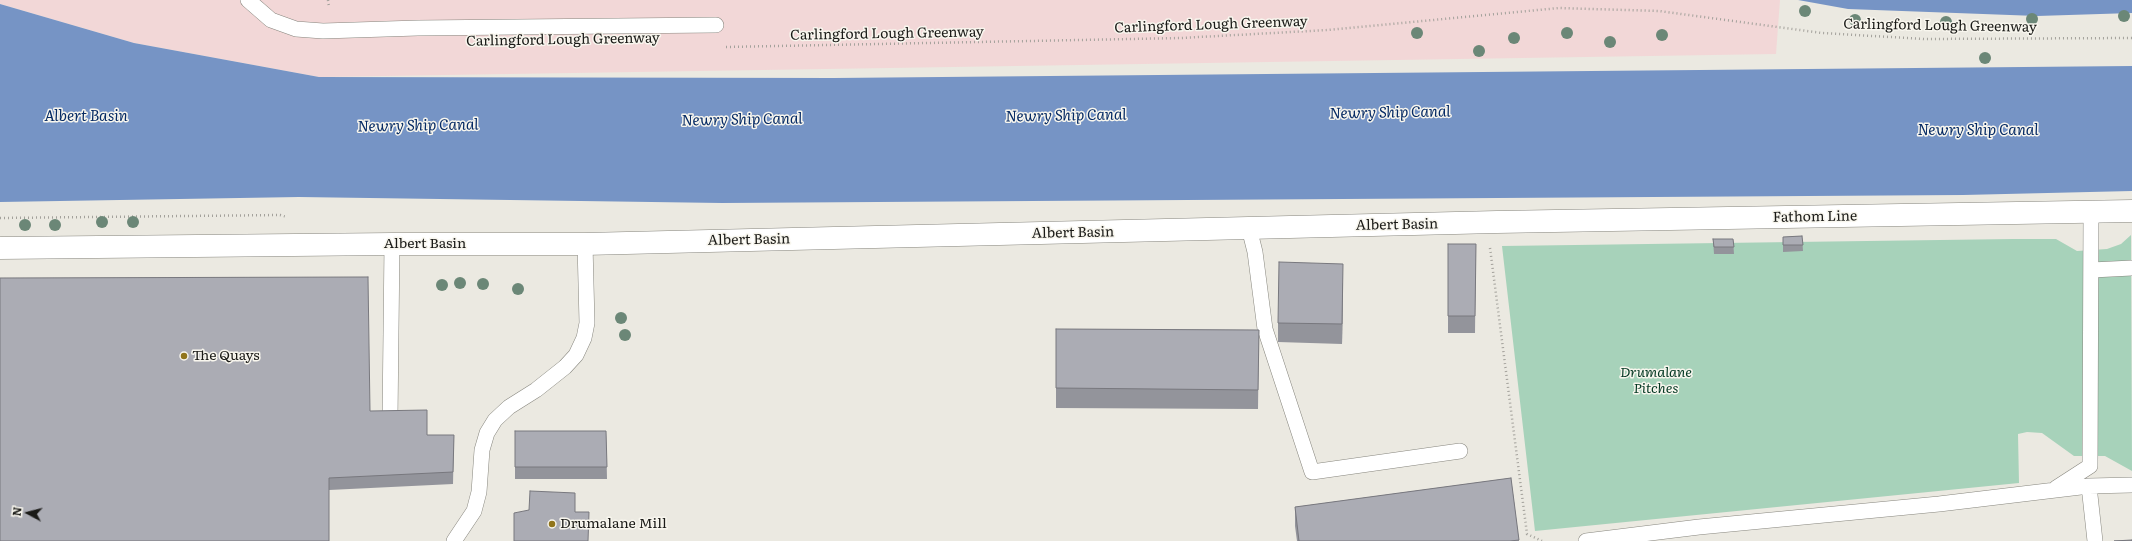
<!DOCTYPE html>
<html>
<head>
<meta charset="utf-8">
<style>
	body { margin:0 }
	#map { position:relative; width:2132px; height:541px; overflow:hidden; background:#ebe9e1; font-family:Literata,serif }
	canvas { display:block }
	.north { position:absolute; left:8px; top:493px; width:40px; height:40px; -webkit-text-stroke:3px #f8f6ee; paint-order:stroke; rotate:277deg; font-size:11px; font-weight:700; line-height:16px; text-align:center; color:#1a1a17 }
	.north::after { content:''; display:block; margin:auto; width:14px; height:18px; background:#1a1a17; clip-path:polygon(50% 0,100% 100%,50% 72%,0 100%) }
</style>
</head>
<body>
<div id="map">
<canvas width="2132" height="541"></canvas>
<div class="north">N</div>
</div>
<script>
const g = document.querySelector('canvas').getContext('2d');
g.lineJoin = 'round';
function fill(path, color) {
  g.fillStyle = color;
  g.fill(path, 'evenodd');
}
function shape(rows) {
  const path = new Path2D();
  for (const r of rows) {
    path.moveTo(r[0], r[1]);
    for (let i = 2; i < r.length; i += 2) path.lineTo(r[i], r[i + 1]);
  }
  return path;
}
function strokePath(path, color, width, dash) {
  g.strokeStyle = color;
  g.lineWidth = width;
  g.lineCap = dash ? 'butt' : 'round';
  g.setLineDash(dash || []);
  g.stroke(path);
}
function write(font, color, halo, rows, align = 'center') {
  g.font = font + ' Literata,serif';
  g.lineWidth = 3;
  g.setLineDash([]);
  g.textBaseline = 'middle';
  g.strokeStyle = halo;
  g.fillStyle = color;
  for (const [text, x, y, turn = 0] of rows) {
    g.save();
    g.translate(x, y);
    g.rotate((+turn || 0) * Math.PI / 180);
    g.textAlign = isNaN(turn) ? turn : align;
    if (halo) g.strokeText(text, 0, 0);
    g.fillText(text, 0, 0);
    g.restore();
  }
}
fill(shape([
	[0,0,1780,0,1776,54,319,77,134,43,0,4]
]), '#f2d7d7');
fill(shape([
	[2131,235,2132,471,2105,456,2074,456,2042,433,2027,432,2018,434,2019,483,1535,531,1502,246,2013,239,2056,239,2077,251,2107,249,2121,244]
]), '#a7d2ba');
fill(shape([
	[1798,0,2132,0,2132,13,2037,16,1848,9],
	[0,4,134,43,319,77,834,78,2132,66,2132,191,1963,195,722,203,299,197,0,202]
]), '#7694c5');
const service = shape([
	[248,0,271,20,296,29,323,31,418,28,716,25],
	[1249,228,1255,252,1265,329,1312,472,1460,451],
	[2092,270,2132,268],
	[390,419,392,244],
	[2089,486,2095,541],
	[2056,488,2090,466,2091,212],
	[454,541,474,511,479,492,482,450,487,433,495,420,509,407,536,390,565,367,576,355,584,338,587,323,585,244],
	[1586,541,1699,527,1939,504,2089,486,2132,485]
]);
const minor = shape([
	[0,248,392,244,585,244,1497,222,2132,211]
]);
strokePath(service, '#87867e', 16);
strokePath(minor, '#87867e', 23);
strokePath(shape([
	[328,0,329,7],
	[726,47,1181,38,1328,30,1559,8,1659,11,1822,33,1924,39,2132,38],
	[0,218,280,215,287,217],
	[1490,248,1527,534,1542,541]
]), '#a3a19b', 2.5, [1, 3]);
strokePath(service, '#fff', 15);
strokePath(minor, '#fff', 22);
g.fillStyle = '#6b8777';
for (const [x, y] of [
	[1805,11],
	[2124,16],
	[2032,19],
	[1855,20],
	[1946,22],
	[1417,33],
	[1567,33],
	[1662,35],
	[1514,38],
	[1610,42],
	[1479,51],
	[1985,58],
	[102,222],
	[133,222],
	[25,225],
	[55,225],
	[460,283],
	[483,284],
	[442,285],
	[518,289],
	[621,318],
	[625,335]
]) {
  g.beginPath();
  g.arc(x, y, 6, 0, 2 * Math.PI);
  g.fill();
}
fill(shape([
	[1802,236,1803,251,1783,252,1783,237],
	[1713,239,1733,239,1734,254,1714,254],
	[1448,244,1476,244,1475,333,1448,333],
	[1343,283,1342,344,1278,342,1278,323],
	[1056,329,1259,330,1258,409,1056,408],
	[370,411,427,435,454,435,453,484,329,490,0,541],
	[515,431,606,431,607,479,515,479],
	[1511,478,1519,541,1297,541,1295,526,1295,507]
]), '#93949b');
fill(shape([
	[1343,264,1343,283,1342,344,1342,324]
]), '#78787e');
const building = shape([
	[1802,236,1803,245,1783,245,1783,237,1802,236],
	[1713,239,1733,239,1734,247,1714,247,1713,239],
	[1448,244,1476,244,1475,316,1448,316,1448,244],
	[1279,262,1343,264,1342,324,1278,323,1279,262],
	[368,277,370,411,427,410,427,435,454,435,453,472,329,478,329,541,0,541,0,278,368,277],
	[1056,329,1259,330,1258,390,1056,388,1056,329],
	[515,431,606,431,607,467,515,467,515,431],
	[1511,478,1519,540,1510,541,1299,541,1295,507,1511,478],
	[530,491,575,493,575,512,589,512,588,541,514,541,514,513,529,510,530,491],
	[2132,540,2132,541,2114,541,2132,540]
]);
fill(building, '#abacb4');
strokePath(building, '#78787e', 1);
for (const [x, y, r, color] of [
	[184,356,4,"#91751b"],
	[552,524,4,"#91751b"]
]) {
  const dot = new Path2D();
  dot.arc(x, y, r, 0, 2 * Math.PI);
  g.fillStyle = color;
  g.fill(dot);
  strokePath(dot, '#f8f6ee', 1.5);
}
write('14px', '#1a1a17', '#f8f6ee', [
	["Carlingford Lough Greenway",1211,25,-2],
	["Carlingford Lough Greenway",1940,26,1],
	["Carlingford Lough Greenway",887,34,-1],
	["Carlingford Lough Greenway",563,40,-1],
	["Fathom Line",1815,217,-1],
	["Albert Basin",1397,225,-1],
	["Albert Basin",1073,233,-1],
	["Albert Basin",749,240,-1],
	["Albert Basin",425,244]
]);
write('14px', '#1a1a17', '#f8f6ee', [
	["The Quays",192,356],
	["Drumalane Mill",560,524]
], 'left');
write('italic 14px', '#023721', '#f8f6ee', [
	["Drumalane",1656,373],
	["Pitches",1656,389]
]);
write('italic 15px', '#052a64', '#f8f6ee', [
	["Newry Ship Canal",1390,113,-1],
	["Newry Ship Canal",1066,116,-1],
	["Albert Basin",86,117],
	["Newry Ship Canal",742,120,-1],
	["Newry Ship Canal",418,126,-1],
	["Newry Ship Canal",1978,131]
]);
</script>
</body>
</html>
